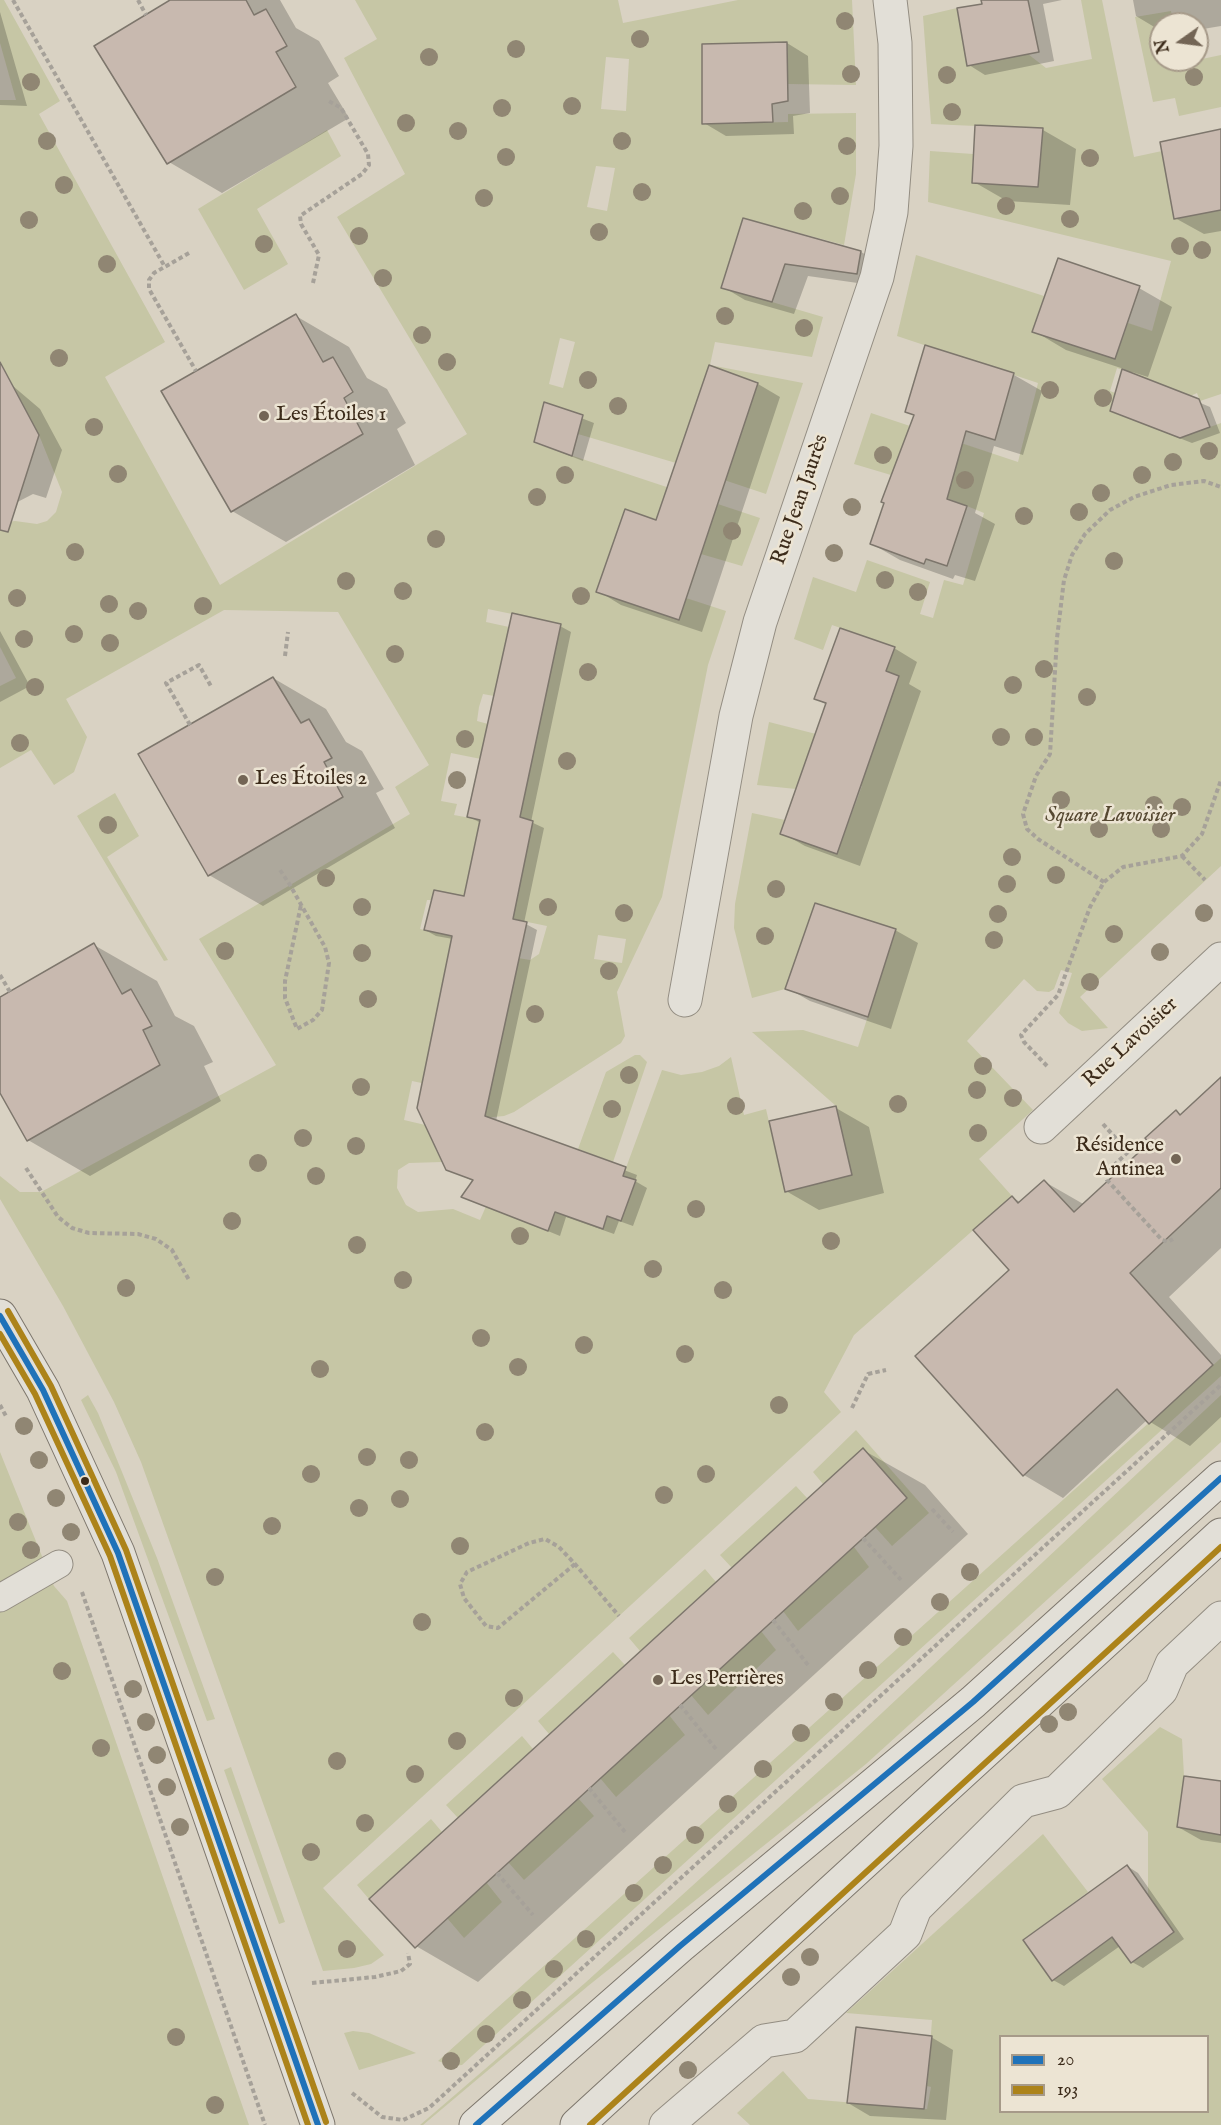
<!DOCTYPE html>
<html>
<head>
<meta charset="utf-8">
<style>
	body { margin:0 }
	#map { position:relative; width:1221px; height:2125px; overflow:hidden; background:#d9d2c3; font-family:"IM FELL English",serif }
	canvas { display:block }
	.legend { position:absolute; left:999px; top:2035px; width:210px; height:78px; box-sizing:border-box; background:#ece4d3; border:2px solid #a69a89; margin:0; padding:8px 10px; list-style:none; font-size:18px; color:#3c2b1a }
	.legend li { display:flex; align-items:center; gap:12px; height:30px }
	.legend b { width:30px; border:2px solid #a69a89 }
	.north { position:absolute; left:1149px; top:12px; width:60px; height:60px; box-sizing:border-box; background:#ece4d3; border:2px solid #a69a89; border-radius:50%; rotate:256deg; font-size:16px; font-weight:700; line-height:24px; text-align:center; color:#3c2b1a }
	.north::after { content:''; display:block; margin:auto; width:21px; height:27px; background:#736555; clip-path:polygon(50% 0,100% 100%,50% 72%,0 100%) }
</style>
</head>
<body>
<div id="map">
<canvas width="1221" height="2125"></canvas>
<ul class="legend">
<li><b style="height:8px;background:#1f72b9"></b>20</li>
<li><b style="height:8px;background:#ac831a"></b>193</li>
</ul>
<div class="north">N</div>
</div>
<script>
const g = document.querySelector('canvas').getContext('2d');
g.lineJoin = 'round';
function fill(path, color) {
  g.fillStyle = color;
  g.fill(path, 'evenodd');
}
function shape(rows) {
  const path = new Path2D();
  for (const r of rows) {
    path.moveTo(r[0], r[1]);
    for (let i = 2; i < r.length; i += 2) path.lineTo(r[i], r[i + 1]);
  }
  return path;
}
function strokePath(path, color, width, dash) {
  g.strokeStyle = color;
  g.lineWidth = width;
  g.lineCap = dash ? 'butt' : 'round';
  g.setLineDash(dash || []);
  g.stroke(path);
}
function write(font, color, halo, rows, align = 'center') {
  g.font = font + ' "IM FELL English",serif';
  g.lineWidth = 5;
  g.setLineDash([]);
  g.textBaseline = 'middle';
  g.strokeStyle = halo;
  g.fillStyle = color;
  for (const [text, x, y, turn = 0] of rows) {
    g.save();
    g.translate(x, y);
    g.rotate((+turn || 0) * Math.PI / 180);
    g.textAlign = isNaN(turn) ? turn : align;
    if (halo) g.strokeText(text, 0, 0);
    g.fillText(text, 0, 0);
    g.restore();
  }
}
fill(shape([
	[0,0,4,0,60,101,39,114,165,342,105,377,220,585,467,434,337,217,405,174,344,58,377,39,355,0,618,0,623,23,738,0,852,0,856,85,788,84,787,42,702,45,703,124,788,122,788,114,856,113,856,174,844,245,743,218,721,287,823,317,812,357,715,342,710,365,803,383,766,494,724,480,758,382,709,366,676,463,578,434,583,415,543,403,534,443,760,518,742,566,701,554,707,537,625,509,679,620,686,598,726,611,708,665,662,897,617,992,625,1036,621,1043,514,1112,504,1116,483,1118,518,958,530,960,539,954,547,926,513,919,533,821,520,817,560,624,488,609,486,622,509,627,494,696,483,694,479,707,477,721,488,724,481,759,451,753,441,801,457,804,454,815,481,820,465,896,434,890,432,900,427,900,420,929,444,934,473,922,441,989,435,1019,451,1023,436,1086,412,1081,404,1120,438,1128,435,1148,442,1162,409,1163,398,1170,397,1188,406,1205,418,1212,453,1209,480,1220,494,1188,560,1198,589,1224,602,1229,607,1216,621,1221,636,1180,623,1176,662,1070,681,1075,702,1072,719,1066,731,1057,744,1115,766,1109,785,1192,852,1175,836,1106,752,1032,803,1030,858,1047,896,929,815,903,785,989,752,998,734,928,735,904,752,813,785,820,780,834,837,854,862,786,805,765,796,789,757,785,769,722,816,734,882,723,899,677,886,671,895,647,832,625,823,650,794,639,813,577,856,592,867,560,930,582,920,614,933,618,944,580,963,585,984,513,891,475,854,464,871,413,1018,462,1038,383,897,336,916,255,1044,296,1032,332,1115,359,1128,323,1152,331,1171,261,928,202,930,151,973,154,972,182,1038,187,1043,129,931,124,923,16,957,8,967,66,1028,54,1046,68,1092,59,1081,0,1102,0,1134,157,1162,151,1174,219,1221,210,1221,394,1200,401,1197,393,1177,402,1185,436,1221,423,1221,866,1080,997,1108,1028,1082,1031,1068,1023,1059,1013,1072,973,1061,970,1054,989,1049,992,1037,991,1024,979,967,1041,1033,1110,979,1159,1012,1196,854,1335,824,1392,841,1412,323,1888,384,1955,371,1964,354,1968,323,1971,141,1462,114,1402,63,1306,0,1199,0,1176,20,1192,41,1192,276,1065,199,939,410,814,395,787,429,765,338,612,224,610,66,699,87,737,74,772,54,785,31,750,0,768,0,686,16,678,0,647,0,523,15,521,37,524,47,521,56,512,62,492,39,435,0,361,0,100,16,100,0,43],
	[606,57,629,59,626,111,601,109],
	[596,166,615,168,607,211,587,207],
	[560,338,575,342,563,388,549,384],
	[1117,368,1168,387,1160,410,1110,391],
	[598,935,626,939,622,963,594,959],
	[1171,11,1174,24,1161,24,1161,60,1182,60,1183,63,1221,55,1221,107,1179,116,1175,98,1153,102,1135,17],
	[327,130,341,156,257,209,288,264,244,290,198,209],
	[115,793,139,836,107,857,168,960,164,961,77,816],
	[635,1055,640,1055,647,1062,613,1162,578,1149,606,1072],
	[1221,1358,1221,1376,462,2065,452,2066,438,2061],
	[88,1395,98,1413,157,1558,215,1719,207,1721,116,1472,81,1400],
	[1221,1395,1221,1442,866,1764,588,1986,423,2125,420,2125,585,1983,851,1742],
	[856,1430,929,1513,892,1546,875,1527,907,1498,863,1448,823,1484,813,1472],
	[0,1452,54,1586,67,1601,249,2125,0,2125],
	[796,1486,807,1498,732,1568,720,1555],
	[854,1547,869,1567,798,1631,783,1611],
	[705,1569,716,1582,640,1651,629,1638],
	[761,1631,776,1650,708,1715,691,1695],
	[613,1652,625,1665,549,1734,538,1721],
	[669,1715,685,1735,616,1797,600,1778],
	[1160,1727,1182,1739,1184,1776,1177,1827,1221,1835,1221,2125,750,2125,737,2113,783,2071,808,2099,927,2109,931,2087,927,2086,932,2020,846,2013,1043,1834,1088,1892,1023,1940,1051,1980,1112,1937,1131,1963,1174,1932,1148,1894,1148,1832,1102,1779],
	[1000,2036,1208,2036,1208,2112,1000,2112],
	[522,1736,533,1749,458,1818,446,1805],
	[231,1767,285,1922,279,1924,224,1770],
	[578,1798,594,1816,524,1880,508,1862],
	[431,1819,442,1832,369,1899,357,1885],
	[486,1882,502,1902,464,1938,447,1918],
	[353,2031,369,2033,416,2053,359,2070,344,2033]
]), '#c6c6a5');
fill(shape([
	[173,0,280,0,296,28,319,41,339,76,328,83,349,118,222,193,169,162],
	[983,0,1062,0,1043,4,1054,61,985,75,969,65],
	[1133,0,1221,0,1221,26,1197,30,1197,24,1161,24,1161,31,1136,16],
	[0,12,27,106,0,105],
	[787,43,808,56,810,113,793,116,794,134,726,136,704,123],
	[1043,130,1076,149,1070,205,1007,201,974,182],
	[1221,131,1221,231,1204,234,1175,218],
	[744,220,861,252,884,265,879,286,808,276,794,314,745,300,723,287],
	[1139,288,1172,307,1148,377,1132,372,1131,374,1210,407,1220,433,1192,443,1123,416,1112,410,1124,369,1066,350,1034,331],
	[296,316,349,347,367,378,387,389,406,423,397,429,415,465,286,542,232,511],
	[926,347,1014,375,1042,391,1023,455,994,446,975,513,995,524,975,581,955,575,953,579,900,560,872,544,915,416,906,411],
	[0,375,40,409,62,450,46,498,33,494,0,511],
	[758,384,780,397,702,632,621,605,598,591,657,522],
	[545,404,594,423,583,461,535,442],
	[560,626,571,632,531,822,544,828,524,923,537,930,496,1121,637,1175,635,1181,647,1188,633,1226,619,1221,614,1234,566,1217,560,1236,463,1196,473,1181,447,1169,453,939,436,936,425,930,465,898,481,823,469,817],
	[0,631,30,686,0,702],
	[894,648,917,662,909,684,921,691,860,866,805,846,782,833,827,705,816,699],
	[273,678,326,709,346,742,362,751,384,789,376,793,395,828,263,906,209,875,140,754],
	[895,930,918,943,891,1029,810,1001,787,988],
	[94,945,157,981,175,1016,194,1026,213,1062,204,1066,221,1101,90,1176,28,1140,0,1090,0,999],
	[1221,1079,1221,1248,1169,1297,1221,1355,1221,1417,1190,1446,1147,1420,1063,1498,1024,1475,1012,1270,1012,1197,1020,1202,1045,1182,1085,1205,1151,1143,1176,1112,1182,1115],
	[836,1108,869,1127,884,1193,819,1210,786,1191],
	[863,1450,925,1485,968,1534,478,1982,416,1946],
	[1221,1783,1221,1843,1201,1840,1178,1827],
	[1127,1866,1138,1873,1184,1939,1143,1968,1132,1962,1120,1946,1064,1986,1053,1980],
	[931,2037,953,2050,946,2120,870,2116,848,2103]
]), '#0003');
const building = shape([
	[170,0,246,0,254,15,266,9,287,46,276,52,296,87,167,164,94,46,170,0],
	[981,0,1028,0,1039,52,967,66,957,8,982,4,981,0],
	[787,42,788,101,772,104,773,122,702,124,702,44,787,42],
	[975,125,1043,128,1038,187,972,183,975,125],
	[1221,129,1221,210,1174,219,1160,142,1221,129],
	[743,218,861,251,857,274,785,264,772,302,721,288,743,218],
	[1058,258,1140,286,1115,359,1032,332,1058,258],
	[296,314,323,362,333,357,353,392,344,398,363,434,231,512,161,391,296,314],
	[925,345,1014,373,995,440,966,431,947,499,967,506,947,566,926,559,924,564,870,544,884,503,881,502,914,415,905,412,925,345],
	[0,362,39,435,8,532,0,530,0,362],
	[709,365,758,383,679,620,596,592,625,509,656,520,709,365],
	[1122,369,1199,399,1210,427,1180,438,1110,411,1122,369],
	[544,402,583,415,572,456,534,442,544,402],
	[512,613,561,624,520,817,533,821,513,919,527,922,485,1116,626,1167,623,1176,636,1180,621,1221,607,1216,603,1229,555,1212,548,1231,461,1197,473,1180,446,1170,417,1108,452,936,424,930,434,890,464,896,480,820,467,817,512,613],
	[840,628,895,647,886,671,899,676,837,854,780,834,826,703,814,699,840,628],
	[273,677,301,723,309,719,332,758,324,762,343,797,208,876,138,754,273,677],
	[815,903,896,929,868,1017,785,989,815,903],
	[94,943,122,994,131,989,152,1026,143,1030,160,1065,27,1141,0,1093,0,997,94,943],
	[1221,1077,1221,1188,1130,1273,1213,1365,1149,1424,1117,1389,1023,1476,915,1356,1009,1270,973,1230,1012,1196,1018,1203,1044,1180,1074,1212,1149,1143,1145,1138,1176,1110,1180,1115,1221,1077],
	[836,1106,852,1175,785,1192,769,1121,836,1106],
	[863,1448,907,1498,415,1948,369,1899,863,1448],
	[1184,1776,1221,1781,1221,1835,1177,1827,1184,1776],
	[1127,1865,1174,1932,1131,1963,1112,1937,1052,1981,1023,1940,1127,1865],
	[856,2027,932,2036,924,2109,847,2103,856,2027]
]);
fill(building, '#c8b9af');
strokePath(building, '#7d766c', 1.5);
const lane = shape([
	[0,1598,59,1564]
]);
const street = shape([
	[685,1000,736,716,760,622,877,277,891,212,896,146,895,43,890,0],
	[1041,1127,1221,959],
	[666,2125,764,2041,795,2036,905,1934,915,1908,1023,1801,1057,1792,1161,1690,1172,1664,1221,1618]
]);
const secondary = shape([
	[0,1316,43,1390,118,1553,318,2125],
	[476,2125,680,1946,973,1702,1221,1478],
	[577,2125,1221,1535]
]);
strokePath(lane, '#938d82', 29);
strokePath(street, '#938d82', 35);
strokePath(secondary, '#7d766c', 35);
strokePath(shape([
	[13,0,165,267],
	[138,0,146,15],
	[189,253,154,273,149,280,149,289,196,371],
	[313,283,319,255,301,224,300,216,362,174,369,165,368,154,341,108,327,100],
	[285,656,288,632],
	[190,725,166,683,199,665,212,688],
	[1182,856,1205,880],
	[280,870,290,885,325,947,329,963,322,1010,313,1020,297,1029,285,998,285,981,301,905],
	[1104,882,1123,867,1182,856,1202,834,1221,780],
	[0,975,10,992],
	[1047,1066,1024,1042,1021,1035,1058,995,1090,907,1104,882,1038,839,1027,829,1023,814,1036,776,1050,754,1057,638,1064,580,1072,555,1085,534,1110,510,1134,497,1171,485,1204,481,1221,487],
	[1103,1124,1128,1152,1108,1171,1105,1175,1107,1180,1162,1240,1168,1242,1173,1239],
	[26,1168,58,1217,72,1228,89,1233,138,1234,156,1239,172,1250,189,1280],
	[0,1405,7,1418],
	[852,1408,868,1374,886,1370],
	[932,1509,953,1532],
	[863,1538,901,1580],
	[575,1564,498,1628,486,1626,464,1598,460,1584,467,1572,529,1543,545,1539,559,1547,575,1564,619,1616],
	[82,1592,265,2125],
	[773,1620,808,1665],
	[680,1705,716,1749],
	[589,1788,625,1832],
	[497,1873,533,1915],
	[312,1983,375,1977,401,1971,410,1964,408,1953],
	[352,2093,382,2117,403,2120,429,2108,1221,1385]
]), '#a6a199', 4, [4.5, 3]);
strokePath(lane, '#e2dfd7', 27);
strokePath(street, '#e2dfd7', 33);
strokePath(secondary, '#e2dfd7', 33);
strokePath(shape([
	[0,1316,43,1390,118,1553,318,2125],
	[476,2125,680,1946,973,1702,1221,1478]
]), '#1f72b9', 6);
strokePath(shape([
	[0,1334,35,1394,110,1556,308,2125],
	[590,2125,1221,1547]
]), '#ac831a', 6);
strokePath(shape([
	[8,1311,51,1386,126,1550,326,2122]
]), '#ac831a', 6);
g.fillStyle = '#908673';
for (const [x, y] of [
	[845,21],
	[640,39],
	[516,49],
	[429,57],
	[851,74],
	[947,75],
	[1194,77],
	[31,82],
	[572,106],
	[502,108],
	[952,112],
	[406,123],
	[458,131],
	[47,141],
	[622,141],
	[847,146],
	[506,157],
	[1090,158],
	[64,185],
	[642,192],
	[840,196],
	[484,198],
	[1006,206],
	[803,211],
	[1070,219],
	[29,220],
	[599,232],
	[359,236],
	[264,244],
	[1180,246],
	[1202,250],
	[107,264],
	[383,278],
	[725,316],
	[804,328],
	[422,335],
	[59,358],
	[447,362],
	[588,380],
	[1050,390],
	[1103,398],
	[618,406],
	[94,427],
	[1209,451],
	[883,455],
	[1173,462],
	[118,474],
	[565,475],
	[1142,475],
	[965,480],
	[1101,493],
	[537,497],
	[852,507],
	[1079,512],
	[1024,516],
	[732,531],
	[436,539],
	[75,552],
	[834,553],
	[1114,561],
	[885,580],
	[346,581],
	[403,591],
	[918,592],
	[581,596],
	[17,598],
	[109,604],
	[203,606],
	[138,611],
	[74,634],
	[24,639],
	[110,643],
	[395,654],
	[1044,669],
	[588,672],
	[1013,685],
	[35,687],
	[1087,697],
	[1001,737],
	[1034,737],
	[465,739],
	[20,743],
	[567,761],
	[457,780],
	[1061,800],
	[1154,805],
	[1182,807],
	[108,825],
	[1099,829],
	[1161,829],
	[1012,857],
	[1056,875],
	[326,878],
	[1007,884],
	[776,889],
	[362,907],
	[548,907],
	[624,913],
	[1204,913],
	[998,914],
	[1114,934],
	[765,936],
	[994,940],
	[225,951],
	[1160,952],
	[362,953],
	[609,971],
	[1090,982],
	[368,999],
	[535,1014],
	[983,1066],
	[629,1075],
	[361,1087],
	[977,1090],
	[1013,1098],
	[898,1104],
	[736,1106],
	[612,1109],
	[978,1133],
	[303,1138],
	[356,1146],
	[258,1163],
	[316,1176],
	[696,1209],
	[232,1221],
	[520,1236],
	[831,1241],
	[357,1245],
	[653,1269],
	[403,1280],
	[126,1288],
	[723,1290],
	[481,1338],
	[584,1345],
	[685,1354],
	[518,1367],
	[320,1369],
	[779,1405],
	[24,1426],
	[485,1432],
	[367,1457],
	[39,1460],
	[409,1460],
	[311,1474],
	[706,1474],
	[664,1495],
	[56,1498],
	[400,1499],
	[359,1508],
	[18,1522],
	[272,1526],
	[71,1532],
	[460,1546],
	[31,1550],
	[970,1572],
	[215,1577],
	[940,1602],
	[422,1622],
	[903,1637],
	[868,1670],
	[62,1671],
	[133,1689],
	[514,1698],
	[834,1702],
	[1068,1712],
	[146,1722],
	[1049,1724],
	[801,1733],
	[457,1741],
	[101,1748],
	[157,1755],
	[337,1761],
	[763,1769],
	[415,1774],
	[167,1787],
	[728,1804],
	[365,1823],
	[180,1827],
	[695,1835],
	[311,1852],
	[663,1865],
	[634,1893],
	[586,1939],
	[347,1949],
	[810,1957],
	[554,1969],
	[791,1977],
	[522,2000],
	[486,2034],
	[176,2037],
	[451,2061],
	[688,2070],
	[215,2105]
]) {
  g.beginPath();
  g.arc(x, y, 9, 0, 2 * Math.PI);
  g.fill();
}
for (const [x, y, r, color] of [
	[264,416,6,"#736555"],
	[243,780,6,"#736555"],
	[1176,1159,6,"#736555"],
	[85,1481,5,"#3c2b1a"],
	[658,1680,6,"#736555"]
]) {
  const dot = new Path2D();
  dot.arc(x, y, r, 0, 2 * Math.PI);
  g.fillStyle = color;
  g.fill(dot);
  strokePath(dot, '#ece4d3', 2);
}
write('21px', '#3c2b1a', '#ece4d3', [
	["Les Étoiles 1",276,416],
	["Les Étoiles 2",255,780],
	["Résidence",1164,1147,"right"],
	["Antinea",1164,1171,"right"],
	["Les Perrières",670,1680]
], 'left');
write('21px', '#3c2b1a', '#ece4d3', [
	["Rue Jean Jaurès",801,500,-71],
	["Rue Lavoisier",1131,1043,-43]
]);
write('italic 21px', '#554831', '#ece4d3', [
	["Square Lavoisier",1110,817]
]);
</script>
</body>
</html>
